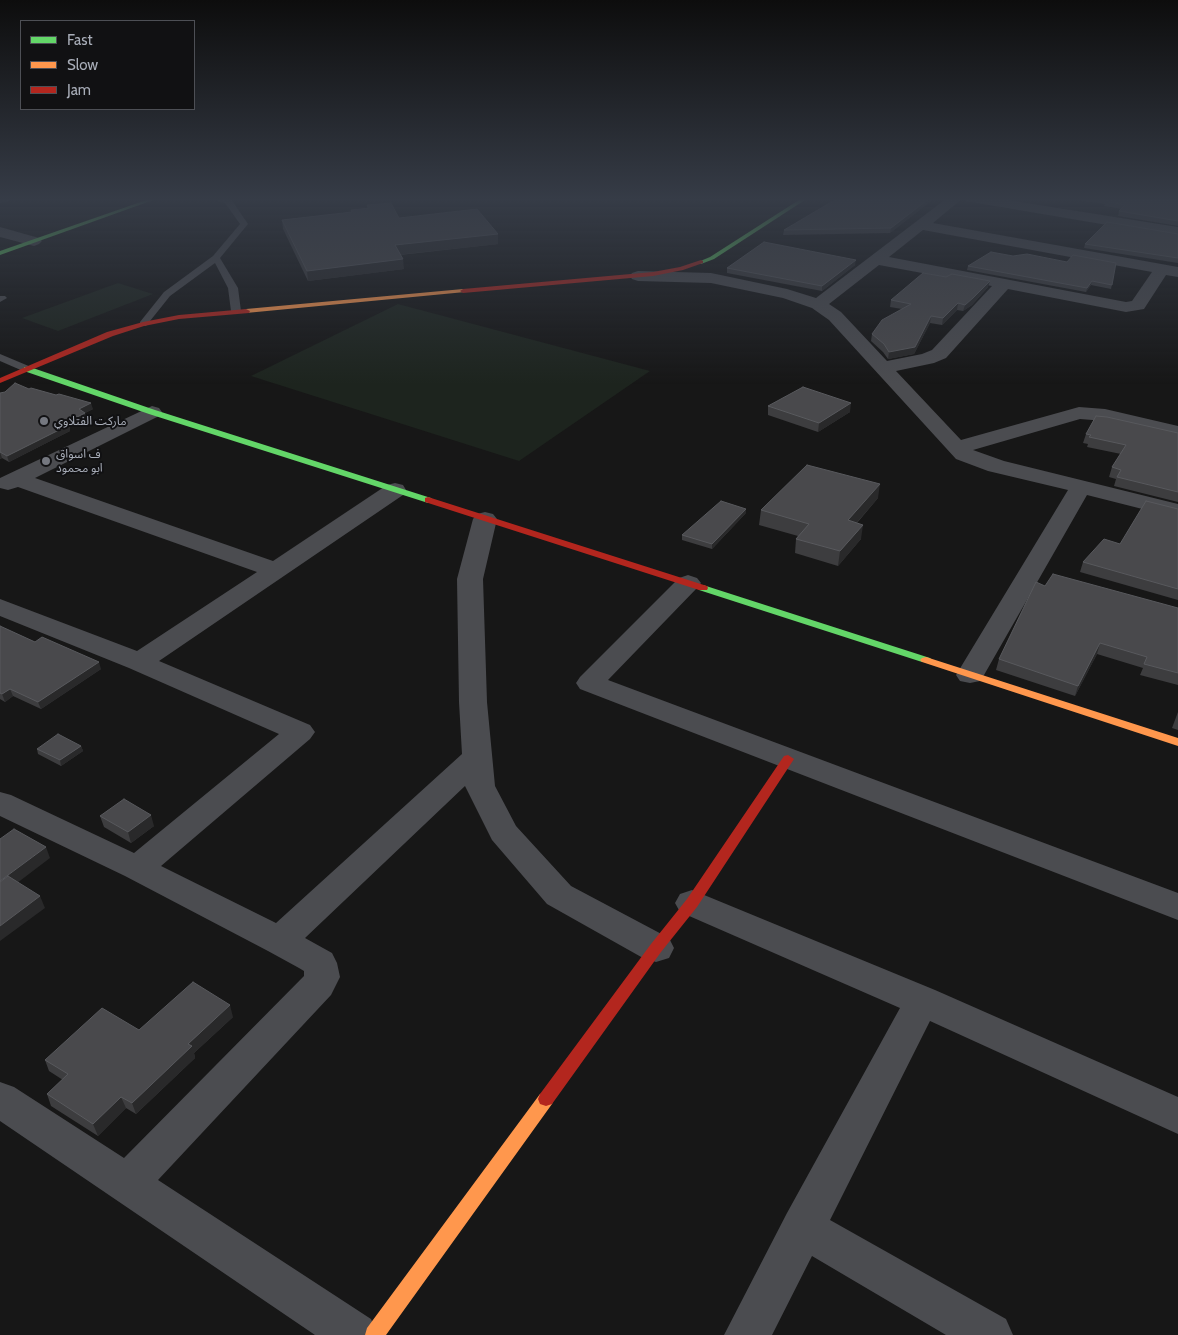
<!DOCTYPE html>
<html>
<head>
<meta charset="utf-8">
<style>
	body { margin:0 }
	#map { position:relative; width:1178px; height:1335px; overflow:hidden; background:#171717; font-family:Cabin,sans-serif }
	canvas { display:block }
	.legend { position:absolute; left:20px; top:20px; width:175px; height:90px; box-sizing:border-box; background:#111113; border:1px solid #4d4f55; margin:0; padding:6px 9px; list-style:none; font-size:15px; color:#a8adb8 }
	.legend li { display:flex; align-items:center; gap:10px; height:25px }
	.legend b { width:25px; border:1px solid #4d4f55 }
</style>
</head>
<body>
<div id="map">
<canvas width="1178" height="1335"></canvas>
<ul class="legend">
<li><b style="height:6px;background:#63d668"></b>Fast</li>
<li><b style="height:6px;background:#ff974d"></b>Slow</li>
<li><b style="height:6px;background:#b3261e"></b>Jam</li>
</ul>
</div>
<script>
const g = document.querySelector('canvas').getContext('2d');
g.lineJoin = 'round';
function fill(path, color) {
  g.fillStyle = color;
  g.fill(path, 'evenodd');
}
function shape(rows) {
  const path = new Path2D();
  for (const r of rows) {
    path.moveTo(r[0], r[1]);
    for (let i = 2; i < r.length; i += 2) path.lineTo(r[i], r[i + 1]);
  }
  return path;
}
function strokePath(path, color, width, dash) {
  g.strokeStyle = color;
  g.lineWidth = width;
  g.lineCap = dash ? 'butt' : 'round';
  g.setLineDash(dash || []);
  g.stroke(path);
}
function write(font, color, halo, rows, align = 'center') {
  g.font = font + ' Cabin,"Noto Sans Arabic",sans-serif';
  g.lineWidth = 4;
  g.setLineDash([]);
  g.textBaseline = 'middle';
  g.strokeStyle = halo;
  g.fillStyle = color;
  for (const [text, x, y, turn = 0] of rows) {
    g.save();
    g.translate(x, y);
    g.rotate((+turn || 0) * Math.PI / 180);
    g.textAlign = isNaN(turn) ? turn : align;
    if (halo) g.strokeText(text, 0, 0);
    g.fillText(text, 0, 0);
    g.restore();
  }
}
fill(shape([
	[118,283,153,294,58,331,22,318],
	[398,304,650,371,519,461,251,376]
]), '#1d241e');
fill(shape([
	[209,198,231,199,248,224,220,258,238,288,241,311,236,314,231,311,228,288,215,263,170,296,146,326,140,326,140,322,164,292,213,256,240,224,225,203,209,198],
	[0,296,5,296,7,298,0,302,0,296],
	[0,354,31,367,32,369,27,372,23,371,0,361,0,354]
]), '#4b4c50');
fill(shape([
	[0,198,11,198,9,201,0,203,0,198],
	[947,198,963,198,933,223,1178,267,1178,277,1166,275,1144,309,1126,312,1008,289,946,358,934,363,896,371,961,440,1079,407,1105,409,1178,426,1178,438,1105,421,1080,419,973,450,1004,461,1178,504,1178,518,1087,495,984,675,980,681,970,683,960,681,956,675,1068,490,988,471,956,459,829,320,812,308,783,298,711,283,638,281,632,279,630,276,632,273,638,271,711,273,787,289,816,298,947,198],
	[923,230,1152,272,1132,301,1126,302,889,257,923,230],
	[879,265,992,286,932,350,922,354,887,361,841,312,829,304,879,265],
	[964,198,995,198,1178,227,1178,237,971,202,966,201,964,198],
	[0,227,39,238,42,241,39,244,34,246,0,237,0,227],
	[152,406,159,408,162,412,159,416,35,478,273,561,387,485,395,483,403,485,406,490,403,495,159,661,310,725,315,732,310,739,161,866,276,923,462,754,459,702,457,579,473,519,477,514,485,512,493,514,497,519,483,579,487,702,495,786,516,826,571,886,669,938,674,948,669,958,656,962,643,958,547,904,492,840,465,786,305,938,332,953,337,963,340,977,331,995,158,1180,371,1319,378,1335,315,1335,0,1121,0,1082,14,1087,124,1158,304,976,304,971,299,968,268,951,125,876,0,816,0,792,11,795,134,853,279,734,129,668,0,616,0,599,137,651,257,572,18,487,8,490,0,488,0,478,152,406],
	[688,575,697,578,701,583,697,588,608,680,1178,893,1178,920,580,689,576,683,580,677,679,578,688,575],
	[692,890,935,990,1178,1097,1178,1134,930,1021,830,1220,1006,1319,1013,1335,946,1335,812,1256,772,1335,724,1335,787,1213,900,1008,680,912,675,903,680,894,692,890]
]), '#4b4c50');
fill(shape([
	[152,198,159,198,0,255,0,251,152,198],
	[802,198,808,198,714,259,701,264,698,262,710,257,802,198],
	[24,367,30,367,155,410,431,498,433,500,428,503,425,502,149,414,24,371,24,367],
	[703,585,930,658,932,660,930,662,922,662,699,590,698,588,699,586,703,585]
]), '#63d668');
fill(shape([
	[463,289,466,291,465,292,246,313,242,311,246,309,463,289],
	[926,657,1178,738,1178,746,922,662,920,660,922,658,926,657],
	[546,1092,552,1094,554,1099,552,1104,386,1335,365,1335,367,1328,540,1094,546,1092]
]), '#ff974d');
fill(shape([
	[701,260,703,261,703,263,683,270,653,276,463,293,460,291,463,289,653,272,680,267,701,260],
	[246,309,250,311,249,313,179,319,144,326,113,336,0,383,0,378,107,332,143,322,179,315,246,309],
	[428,497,707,586,708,588,707,590,699,590,425,502,425,498,428,497],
	[788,755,794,759,697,907,661,952,552,1104,546,1106,540,1104,538,1099,540,1094,651,944,687,899,784,756,788,755]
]), '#b3261e');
fill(shape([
	[935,198,890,233,783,235,784,230],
	[1050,198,1063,198,1061,200],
	[1065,198,1178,198,1178,226,1118,216,1119,211,1121,209,1104,206,1105,204],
	[367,205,399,218,498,234,498,244,400,255,404,269,308,281,283,229,282,220,351,212,351,210,367,209],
	[1178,234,1178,263,1084,248,1085,244],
	[1013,256,1067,262,1116,263,1111,289,1091,285,1086,292,967,270,968,266],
	[855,265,822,291,727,273,727,268],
	[946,277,988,287,972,305,963,311,957,310,942,325,930,323,914,354,888,359,883,352,871,341,872,334,902,309,890,307,891,300],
	[29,389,56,395,93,409,85,413,86,419,70,427,70,431,9,462,2,458,0,459,0,393],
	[768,406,850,412,818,432,768,415],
	[1178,433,1178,502,1114,486,1116,479,1109,477,1112,467,1121,454,1087,447,1088,444,1083,443,1086,434],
	[878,498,857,523,861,539,838,566,795,553,796,539,798,536,759,525,761,510],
	[1178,509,1178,600,1080,572,1083,562,1120,544],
	[746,513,712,549,682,540,682,535],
	[1045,586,1178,608,1178,685,1140,675,1143,668,1097,654,1075,696,996,670,999,659],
	[0,626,35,642,101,669,41,709,13,696,5,702,0,699],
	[1178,712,1178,730,1172,728],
	[81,746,83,751,61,766,38,754,37,749],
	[100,816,154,826,131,843,104,827],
	[233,1017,194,1053,195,1058,136,1114,126,1108,98,1136,51,1106,47,1094,63,1080,49,1071,45,1060,139,1030]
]), '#3d3d3f');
fill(shape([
	[930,198,935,198,890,233,891,228],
	[498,234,498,244,396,255,395,245],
	[403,259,404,269,308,281,307,271],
	[856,260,855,265,822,291,822,286],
	[990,281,988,287,972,305,963,311,965,305],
	[1092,281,1091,285,1086,292,1087,288],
	[958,303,957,310,942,325,943,318],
	[931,316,930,323,914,354,888,359,889,352],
	[91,403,93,409,85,413,86,419,70,427,70,431,9,462,7,456,65,423,79,409],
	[851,403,850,412,818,432,819,423],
	[0,452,2,458,0,459],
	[880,484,878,498,846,535,848,520],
	[746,509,746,513,712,549,712,544],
	[863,525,861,539,838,566,840,551],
	[1100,643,1097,654,1075,696,1078,686],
	[99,662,101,669,41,709,38,702],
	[10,689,13,696,5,702,2,694],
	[81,746,83,751,61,766,60,760],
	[151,815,154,826,131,843,128,832],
	[46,847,50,858,0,896,0,881],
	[40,896,45,908,0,941,0,926],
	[230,1005,233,1017,194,1053,195,1058,136,1114,132,1103,188,1044],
	[121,1097,126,1108,98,1136,93,1124]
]), '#29292a');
const building = shape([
	[838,198,930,198,891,228,784,230,838,198],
	[1094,198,1178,198,1178,221,1119,211,1125,205,1105,201,1106,199,1094,198],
	[391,203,399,218,477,209,498,234,395,245,403,259,307,271,282,220,352,212,351,210,369,208,367,205,391,203],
	[1107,222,1178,234,1178,258,1085,244,1107,222],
	[764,242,856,260,822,286,727,268,764,242],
	[991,252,1013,256,1027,254,1067,262,1073,255,1116,263,1112,285,1092,281,1087,288,968,266,991,252],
	[923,273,946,277,952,274,990,281,973,298,965,305,958,303,943,318,931,316,915,347,889,352,884,344,872,334,882,320,911,304,891,300,923,273],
	[15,383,29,389,31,388,56,395,59,394,91,403,79,409,85,413,65,423,69,425,7,456,0,452,0,393,5,392,15,383],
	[803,387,851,403,819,423,768,406,803,387],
	[1096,416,1107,417,1178,433,1178,492,1117,477,1121,470,1112,467,1126,445,1089,437,1091,435,1086,434,1096,416],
	[807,465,880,484,848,520,863,525,840,551,796,539,809,524,761,510,807,465],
	[721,501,746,509,712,544,682,535,721,501],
	[1146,501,1178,509,1178,589,1083,562,1104,539,1120,544,1146,501],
	[1053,574,1178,608,1178,673,1144,664,1147,657,1100,643,1078,686,999,659,1036,582,1045,586,1053,574],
	[0,626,35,642,42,637,99,662,38,702,10,689,2,694,0,693,0,626],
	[58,734,81,746,60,760,37,749,58,734],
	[124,799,151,815,128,832,100,816,124,799],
	[14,829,46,847,0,881,0,839,14,829],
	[8,876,40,896,0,926,0,882,8,876],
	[193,982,230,1005,188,1044,192,1046,132,1103,121,1097,93,1124,47,1094,68,1074,45,1060,102,1008,139,1030,193,982]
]);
fill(building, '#49494c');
strokePath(building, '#58595d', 1);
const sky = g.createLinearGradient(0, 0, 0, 384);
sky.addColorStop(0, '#0d0d0d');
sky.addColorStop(0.52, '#363c47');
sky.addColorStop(1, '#363c4700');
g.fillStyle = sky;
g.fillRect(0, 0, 1178, 384);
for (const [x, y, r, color] of [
	[44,421,5,"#757880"],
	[46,461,5,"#757880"]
]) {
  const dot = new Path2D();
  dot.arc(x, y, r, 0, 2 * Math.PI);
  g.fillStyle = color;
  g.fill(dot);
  strokePath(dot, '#111113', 2);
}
write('12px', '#a8adb8', '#111113', [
	["ماركت الفتلاوي",54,421],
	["ف اسواق",56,454],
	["ابو محمود",56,468]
], 'left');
</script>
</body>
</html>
